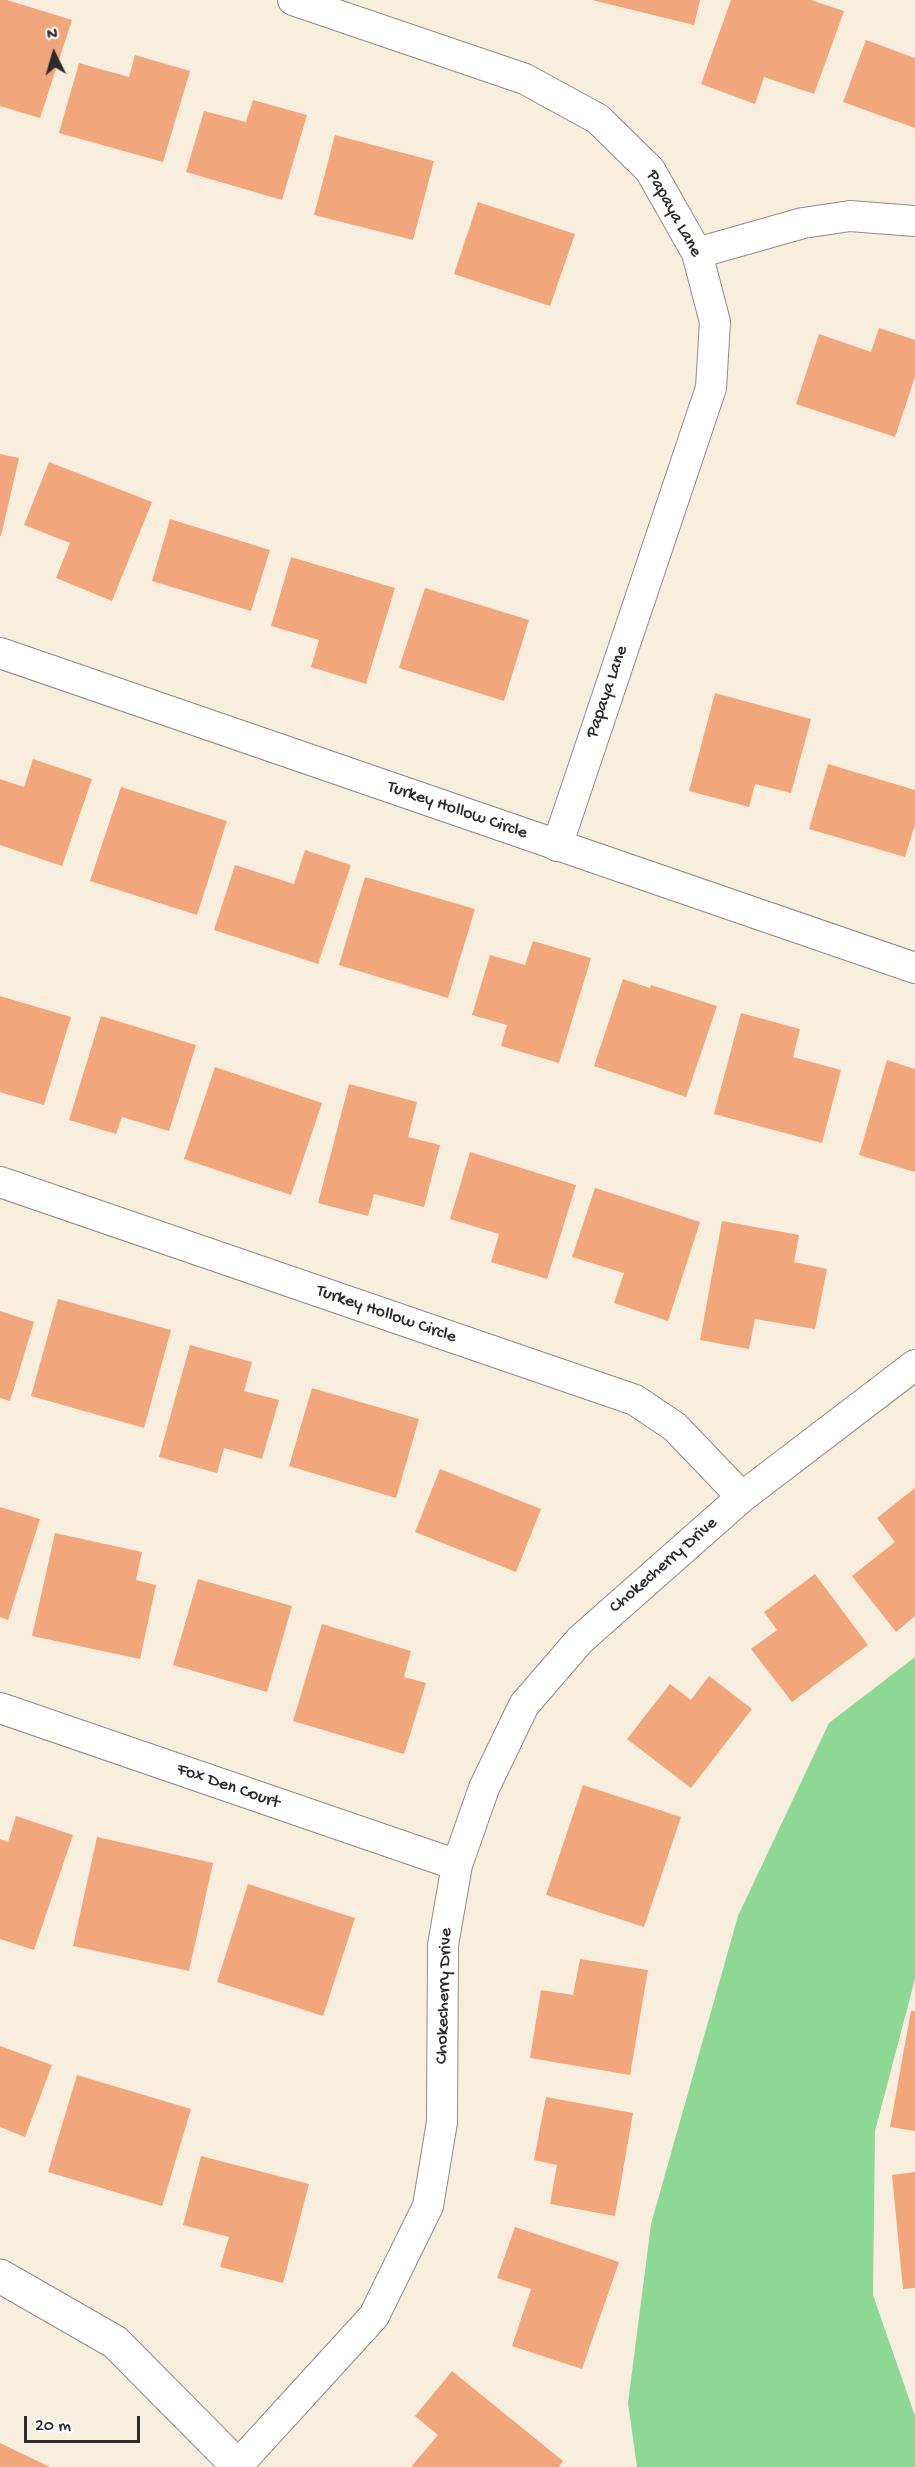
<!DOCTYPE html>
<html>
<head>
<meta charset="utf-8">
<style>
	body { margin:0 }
	#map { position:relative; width:915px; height:2467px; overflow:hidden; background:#f7eedd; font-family:"Gochi Hand",sans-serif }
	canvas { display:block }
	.north { position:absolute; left:24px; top:24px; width:60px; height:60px; -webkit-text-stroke:4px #fff; paint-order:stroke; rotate:355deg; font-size:16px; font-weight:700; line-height:24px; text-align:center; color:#2b2b2b }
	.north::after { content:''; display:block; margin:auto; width:21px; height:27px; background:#2b2b2b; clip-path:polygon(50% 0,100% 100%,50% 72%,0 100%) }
	.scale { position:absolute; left:24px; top:2416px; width:116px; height:27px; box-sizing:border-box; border:3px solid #2b2b2b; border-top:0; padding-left:8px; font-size:18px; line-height:21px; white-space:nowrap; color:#2b2b2b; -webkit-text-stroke:4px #fff; paint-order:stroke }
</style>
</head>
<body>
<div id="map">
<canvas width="915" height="2467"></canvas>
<div class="north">N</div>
<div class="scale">20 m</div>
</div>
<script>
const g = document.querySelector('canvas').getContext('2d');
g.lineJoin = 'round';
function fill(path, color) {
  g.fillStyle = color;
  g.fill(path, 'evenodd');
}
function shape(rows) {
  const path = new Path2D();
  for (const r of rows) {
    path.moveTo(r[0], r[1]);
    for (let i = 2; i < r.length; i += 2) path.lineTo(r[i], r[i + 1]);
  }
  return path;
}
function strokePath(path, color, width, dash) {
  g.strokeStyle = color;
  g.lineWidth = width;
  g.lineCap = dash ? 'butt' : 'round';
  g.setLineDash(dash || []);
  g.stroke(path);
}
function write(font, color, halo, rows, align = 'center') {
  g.font = font + ' "Gochi Hand",sans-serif';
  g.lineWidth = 5;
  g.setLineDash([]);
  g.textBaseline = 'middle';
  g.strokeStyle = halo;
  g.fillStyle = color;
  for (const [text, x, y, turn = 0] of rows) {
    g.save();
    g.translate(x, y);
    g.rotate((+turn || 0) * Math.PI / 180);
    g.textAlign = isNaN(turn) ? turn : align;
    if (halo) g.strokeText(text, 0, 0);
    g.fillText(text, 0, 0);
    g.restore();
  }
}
fill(shape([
	[915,1657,915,1979,875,2131,873,2295,915,2416,915,2467,637,2467,628,2403,651,2224,738,1916,829,1723]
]), '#8dd895');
fill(shape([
	[0,0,7,0,72,20,40,118,0,106],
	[592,0,700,0,694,25],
	[731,0,811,0,844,11,814,94,764,77,755,104,701,84],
	[866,40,915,58,915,128,843,102],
	[135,55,190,71,163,162,59,133,79,63,129,77],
	[253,100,307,115,282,200,186,172,204,111,246,122],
	[335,135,434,161,413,240,314,215],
	[478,202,575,234,550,306,454,274],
	[879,328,915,340,915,377,895,437,796,404,819,334,871,352],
	[0,454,19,458,1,536,0,536],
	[49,462,152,502,112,601,56,578,70,543,24,525],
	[170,519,270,550,251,611,152,581],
	[291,557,395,588,366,684,311,667,319,640,271,626],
	[425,588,529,620,504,701,399,668],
	[715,693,811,719,791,793,755,784,749,807,689,791],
	[33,759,92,779,62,866,0,845,0,779,24,787],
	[828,764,915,790,915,825,905,857,809,829],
	[121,787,227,821,197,915,90,881],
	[305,850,351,865,318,964,214,930,235,865,294,884],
	[365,877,475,909,448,998,339,965],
	[533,941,591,958,559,1063,501,1046,507,1025,472,1015,490,955,525,965],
	[623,979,650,988,651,985,717,1006,686,1097,594,1066],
	[0,996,71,1017,44,1105,0,1092],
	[741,1013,800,1029,793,1057,841,1070,822,1143,714,1114],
	[101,1016,196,1045,169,1131,122,1117,116,1134,69,1120],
	[887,1060,915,1069,915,1172,859,1155],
	[215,1067,322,1103,291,1195,184,1159],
	[349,1084,417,1102,408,1137,440,1145,424,1207,374,1194,368,1216,318,1203],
	[470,1152,576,1185,547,1279,491,1262,499,1234,450,1219],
	[595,1188,700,1222,668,1321,614,1303,624,1273,572,1257],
	[722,1221,799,1235,794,1262,827,1269,815,1329,755,1319,749,1349,700,1340],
	[58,1299,171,1330,144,1428,31,1396],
	[0,1311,34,1322,10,1401,0,1398],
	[190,1345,252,1362,244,1391,279,1400,262,1459,224,1448,217,1473,159,1457],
	[312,1388,419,1419,396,1498,289,1466],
	[440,1469,541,1509,516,1572,415,1532],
	[915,1488,915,1616,896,1632,852,1576,895,1542,877,1518],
	[0,1507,40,1519,8,1620,0,1617],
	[55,1533,142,1552,136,1580,156,1585,140,1659,32,1636],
	[815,1574,868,1645,792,1702,751,1649,777,1630,764,1612],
	[198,1579,292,1606,267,1692,173,1665],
	[322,1624,411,1651,404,1677,426,1683,404,1754,293,1721],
	[709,1676,752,1709,691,1788,627,1739,670,1684,691,1700],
	[583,1785,681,1817,644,1927,546,1895],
	[16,1816,73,1835,34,1950,0,1939,0,1839,8,1842],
	[97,1837,213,1863,189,1971,73,1946],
	[248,1884,355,1918,323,2016,217,1982],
	[580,1959,648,1970,630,2075,530,2058,541,1990,573,1995],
	[911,2011,915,2011,915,2131,890,2127],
	[0,2046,52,2065,25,2137,0,2127],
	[77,2075,191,2109,162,2206,48,2172],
	[546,2097,633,2113,615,2216,550,2204,557,2165,534,2160],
	[201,2156,309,2184,283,2283,220,2267,229,2237,183,2225],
	[915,2172,915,2288,903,2289,892,2175],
	[515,2227,619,2262,582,2369,512,2346,531,2289,497,2278],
	[452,2371,563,2461,559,2467,411,2467,438,2435,415,2416],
	[0,2443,50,2467,0,2467]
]), '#f1a67b');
const street = shape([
	[293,0,525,79,598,119,650,170,697,253,715,322,711,388,557,846],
	[697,253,803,223,850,216,915,221],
	[0,653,915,968],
	[0,1182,635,1400,675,1427,742,1497],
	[0,1708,457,1865],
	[236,2467,374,2316,428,2206,442,2122,443,1945,457,1865,484,1788,524,1705,580,1640,742,1497,915,1365]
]);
const secondary = shape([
	[0,2276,115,2342,239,2467]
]);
strokePath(street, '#918c84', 32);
strokePath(secondary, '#918c84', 35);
strokePath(street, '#fff', 30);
strokePath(secondary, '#fff', 33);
write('18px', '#2b2b2b', '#fff', [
	["Papaya Lane",673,214,61],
	["Papaya Lane",608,692,-71],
	["Turkey Hollow Circle",457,811,19],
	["Turkey Hollow Circle",386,1315,19],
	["Chokecherry Drive",664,1566,-41],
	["Fox Den Court",228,1787,19],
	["Chokecherry Drive",445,1996,-88]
]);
</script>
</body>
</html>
